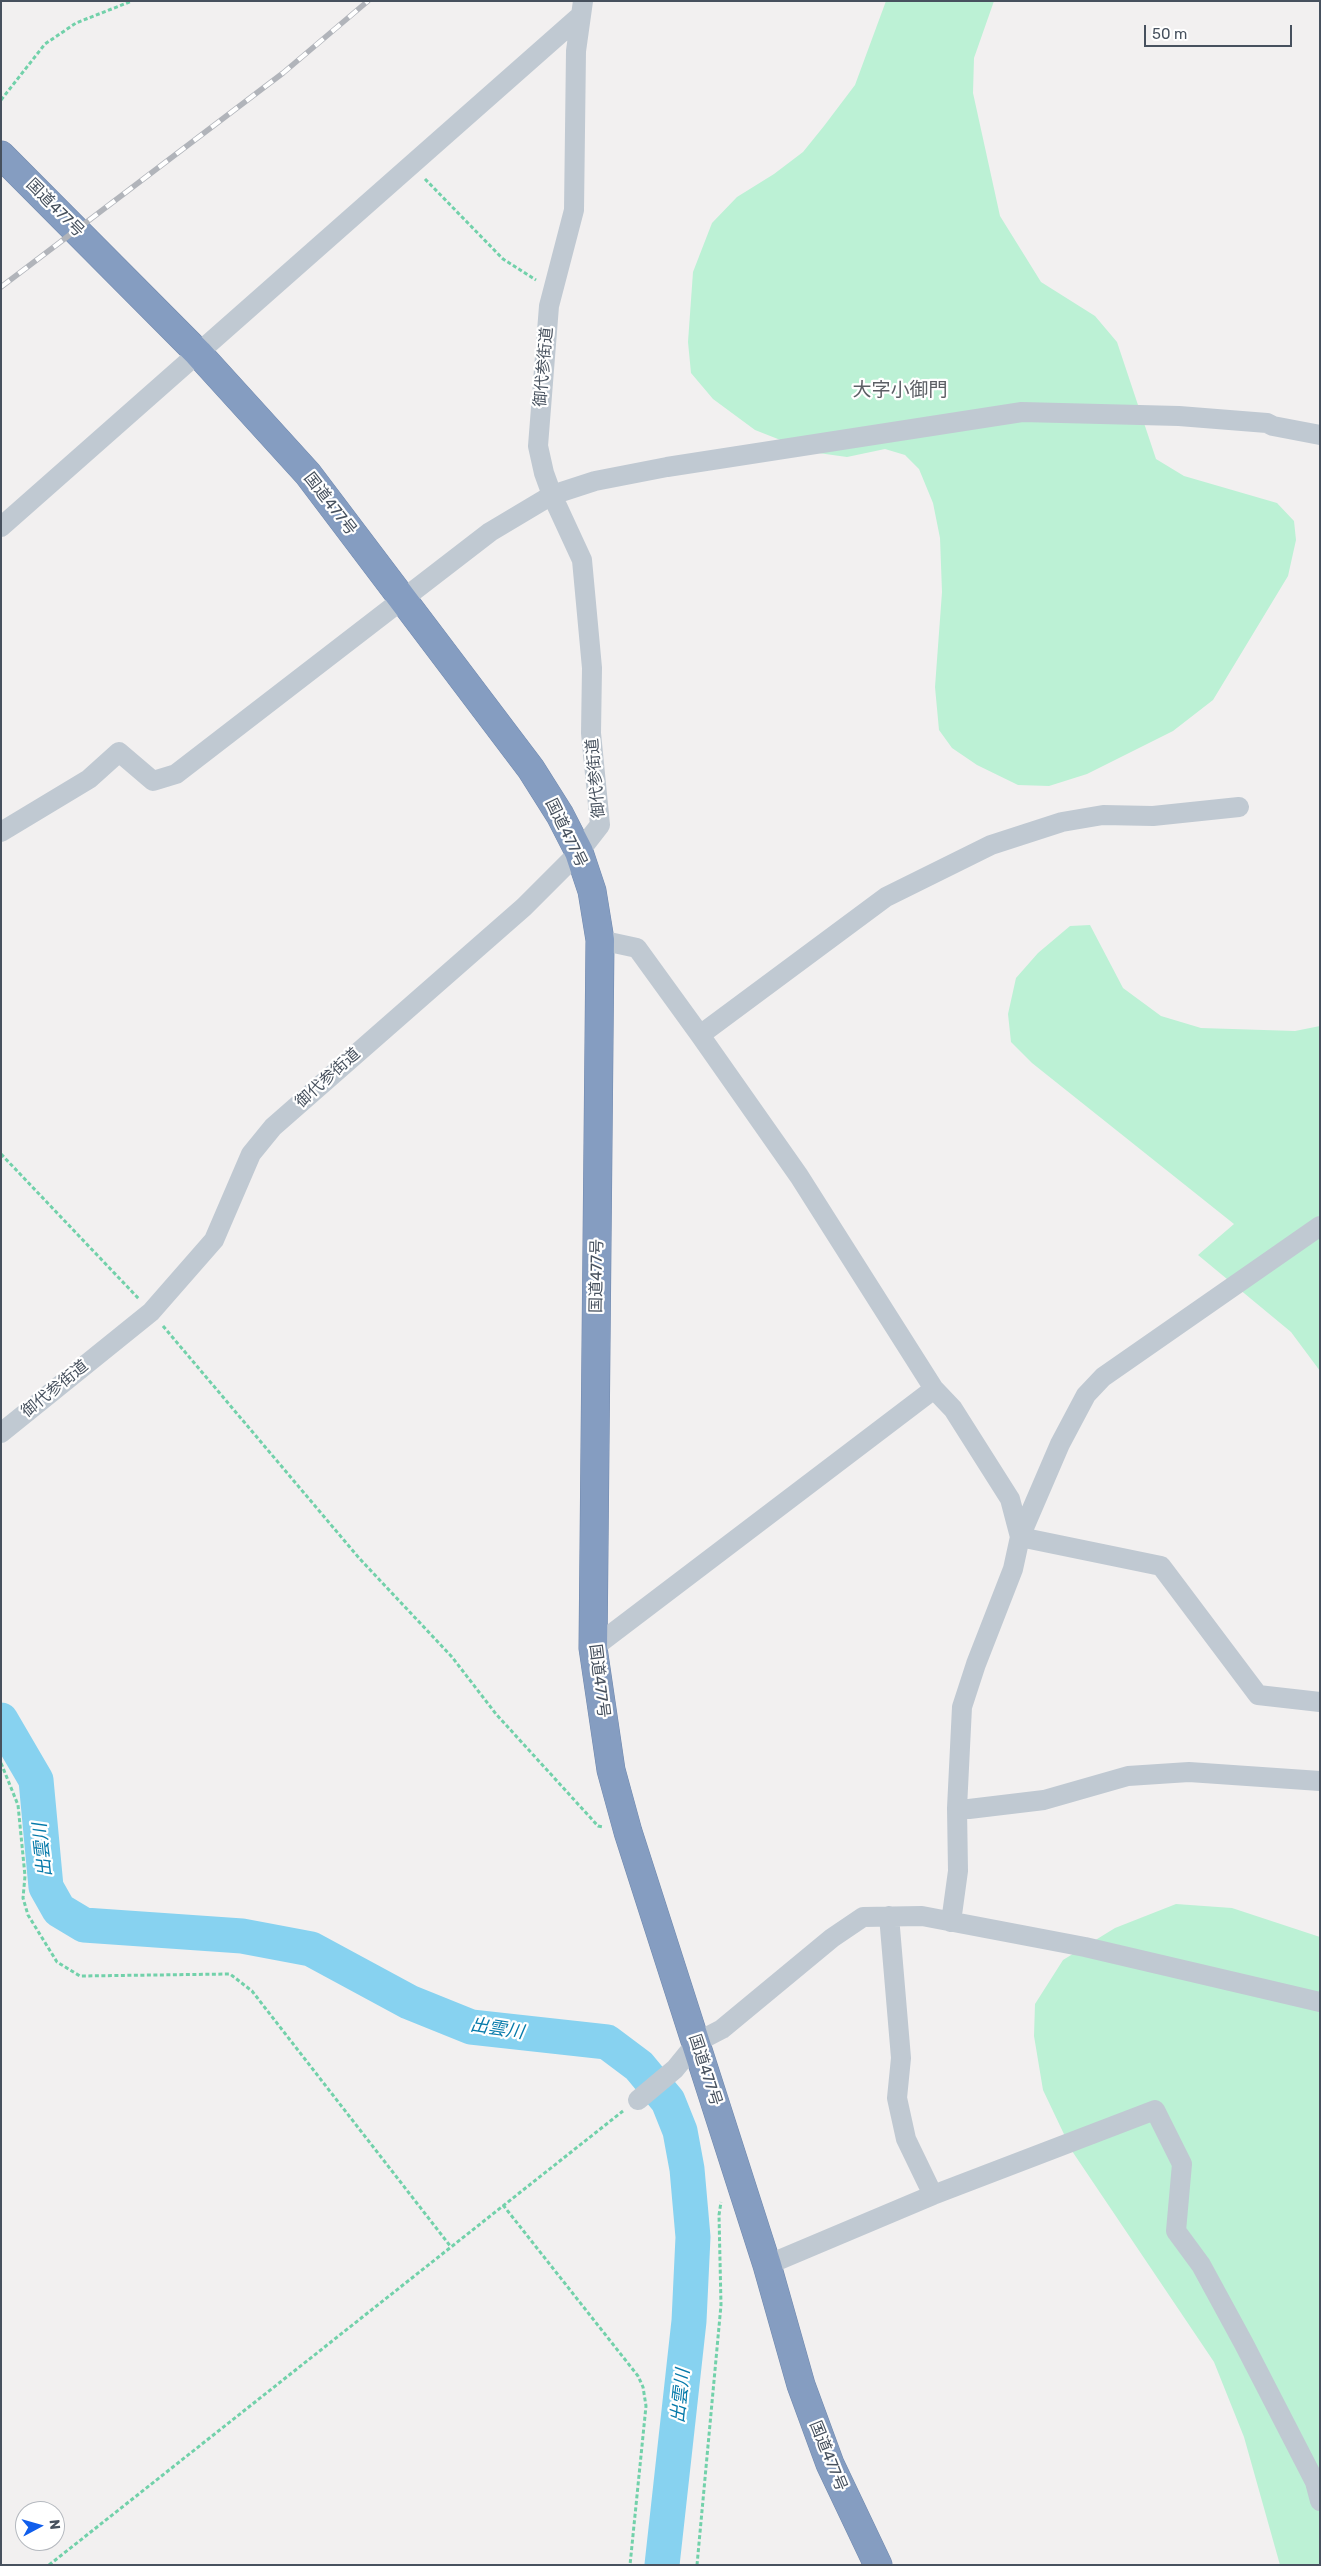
<!DOCTYPE html>
<html>
<head>
<meta charset="utf-8">
<style>
	body { margin:0 }
	#map { position:relative; width:1321px; height:2566px; overflow:hidden; background:#f2f0f0; font-family:Rubik,sans-serif }
	canvas { display:block }
	.frame { position:absolute; inset:0; border:2px solid #47515e; pointer-events:none }
	.north { position:absolute; left:15px; top:2501px; width:50px; height:50px; box-sizing:border-box; background:#fff; border:1px solid #b5b9bf; border-radius:50%; rotate:84deg; font-size:14px; font-weight:700; line-height:20px; text-align:center; color:#47515e }
	.north::after { content:''; display:block; margin:auto; width:18px; height:22px; background:#105eec; clip-path:polygon(50% 0,100% 100%,50% 72%,0 100%) }
	.scale { position:absolute; left:1144px; top:25px; width:148px; height:22px; box-sizing:border-box; border:2px solid #47515e; border-top:0; padding-left:6px; font-size:15px; line-height:18px; white-space:nowrap; color:#47515e; -webkit-text-stroke:4px #fff; paint-order:stroke }
</style>
</head>
<body>
<div id="map">
<canvas width="1321" height="2566"></canvas>
<div class="frame"></div>
<div class="north">N</div>
<div class="scale">50 m</div>
</div>
<script>
const g = document.querySelector('canvas').getContext('2d');
g.lineJoin = 'round';
function fill(path, color) {
  g.fillStyle = color;
  g.fill(path, 'evenodd');
}
function shape(rows) {
  const path = new Path2D();
  for (const r of rows) {
    path.moveTo(r[0], r[1]);
    for (let i = 2; i < r.length; i += 2) path.lineTo(r[i], r[i + 1]);
  }
  return path;
}
function strokePath(path, color, width, dash) {
  g.strokeStyle = color;
  g.lineWidth = width;
  g.lineCap = dash ? 'butt' : 'round';
  g.setLineDash(dash || []);
  g.stroke(path);
}
function write(font, color, halo, rows, align = 'center') {
  g.font = font + ' Rubik,"Noto Sans JP",sans-serif';
  g.lineWidth = 4.5;
  g.setLineDash([]);
  g.textBaseline = 'middle';
  g.strokeStyle = halo;
  g.fillStyle = color;
  for (const [text, x, y, turn = 0] of rows) {
    g.save();
    g.translate(x, y);
    g.rotate((+turn || 0) * Math.PI / 180);
    g.textAlign = isNaN(turn) ? turn : align;
    if (halo) g.strokeText(text, 0, 0);
    g.fillText(text, 0, 0);
    g.restore();
  }
}
fill(shape([
	[886,1,994,1,974,58,973,93,1000,216,1041,282,1095,316,1117,342,1156,459,1184,476,1277,503,1294,521,1296,540,1288,576,1213,700,1173,731,1087,774,1049,786,1018,785,977,765,952,748,939,730,935,687,942,592,940,538,933,503,919,469,905,455,885,449,847,457,811,452,755,430,713,399,691,373,688,342,693,272,712,223,737,197,774,174,803,152,824,126,855,85],
	[1090,925,1123,988,1161,1016,1201,1028,1295,1031,1320,1026,1320,1371,1291,1332,1198,1255,1234,1224,1032,1063,1011,1042,1008,1014,1016,978,1038,953,1070,926],
	[1176,1904,1232,1908,1320,1937,1320,2565,1280,2565,1244,2437,1214,2362,1072,2151,1043,2090,1034,2036,1035,2004,1063,1960,1115,1928]
]), '#bcf1d5');
strokePath(shape([
	[1,1720,36,1780,46,1887,59,1910,84,1925,242,1936,311,1949,409,2002,471,2027,607,2042,639,2066,668,2101,680,2131,687,2169,693,2237,689,2321,662,2565]
]), '#87d2f0', 35);
const highway = shape([
	[1,155,198,353,308,474,531,769,560,815,579,852,592,891,600,940,593,1648,611,1770,628,1832,767,2265,801,2385,830,2464,878,2565]
]);
strokePath(highway, '#7088ad', 29);
strokePath(shape([
	[1,100,45,44,76,23,132,1],
	[425,179,503,259,536,280],
	[1,1154,139,1299],
	[163,1326,359,1558,452,1657,496,1714,598,1826,603,1827],
	[1,1763,18,1805,25,1876,23,1898,28,1915,57,1962,80,1976,230,1974,252,1991,451,2247],
	[503,2205,638,2376,643,2387,646,2406,630,2565],
	[49,2565,623,2111],
	[697,2565,721,2305,719,2215,721,2202]
]), '#72d1aa', 3, [4, 2.5]);
strokePath(shape([
	[1,527,580,16],
	[1,832,89,779,119,752,153,781,176,774,490,532,552,495,595,481,667,467,1022,412,1179,416,1267,423,1273,426,1320,435],
	[600,940,637,948,700,1035,799,1176,934,1389,953,1409,1010,1499,1020,1537],
	[700,1035,886,897,991,845,1062,822,1103,815,1153,816,1239,807],
	[1,1433,151,1312,214,1240,251,1154,273,1127,524,907,579,852,600,825,591,733,592,668,582,560,552,495,544,473,538,446,549,306,574,210,576,51,583,1],
	[1020,1537,1161,1566,1258,1695,1320,1702],
	[593,1648,934,1389],
	[957,1808,969,1809,1044,1800,1128,1776,1189,1772,1320,1781],
	[889,1916,901,2058,897,2098,906,2139,933,2195],
	[951,1922,958,1871,957,1808,962,1707,976,1664,1013,1569,1020,1537,1060,1444,1086,1395,1103,1377,1320,1226],
	[638,2100,675,2069,697,2042,722,2029,832,1938,863,1917,922,1916,1085,1947,1320,2002],
	[767,2265,933,2195,1155,2110,1182,2164,1176,2231,1201,2265,1244,2344,1315,2482,1320,2501]
]), '#c0c9d2', 20);
strokePath(highway, '#859dc1', 28);
const rail = shape([
	[1,287,283,73,368,1]
]);
strokePath(rail, '#b1b4ba', 5.5);
strokePath(rail, '#fff', 4, [11]);
write('16px', '#47515e', '#fff', [
	["国道477号",55,208,45],
	["御代参街道",544,367,-85],
	["国道477号",330,504,52],
	["御代参街道",596,778,-95],
	["国道477号",566,833,64],
	["御代参街道",328,1078,-42],
	["国道477号",597,1276,-89],
	["御代参街道",55,1389,-39],
	["国道477号",599,1681,83],
	["国道477号",705,2070,72],
	["国道477号",828,2456,68]
]);
write('italic 18px', '#067aaa', '#fff', [
	["出雲川",43,1850,-96],
	["出雲川",497,2029,9],
	["出雲川",681,2396,-84]
]);
write('19px', '#5c5f65', '#fff', [
	["大字小御門",900,391]
]);
</script>
</body>
</html>
